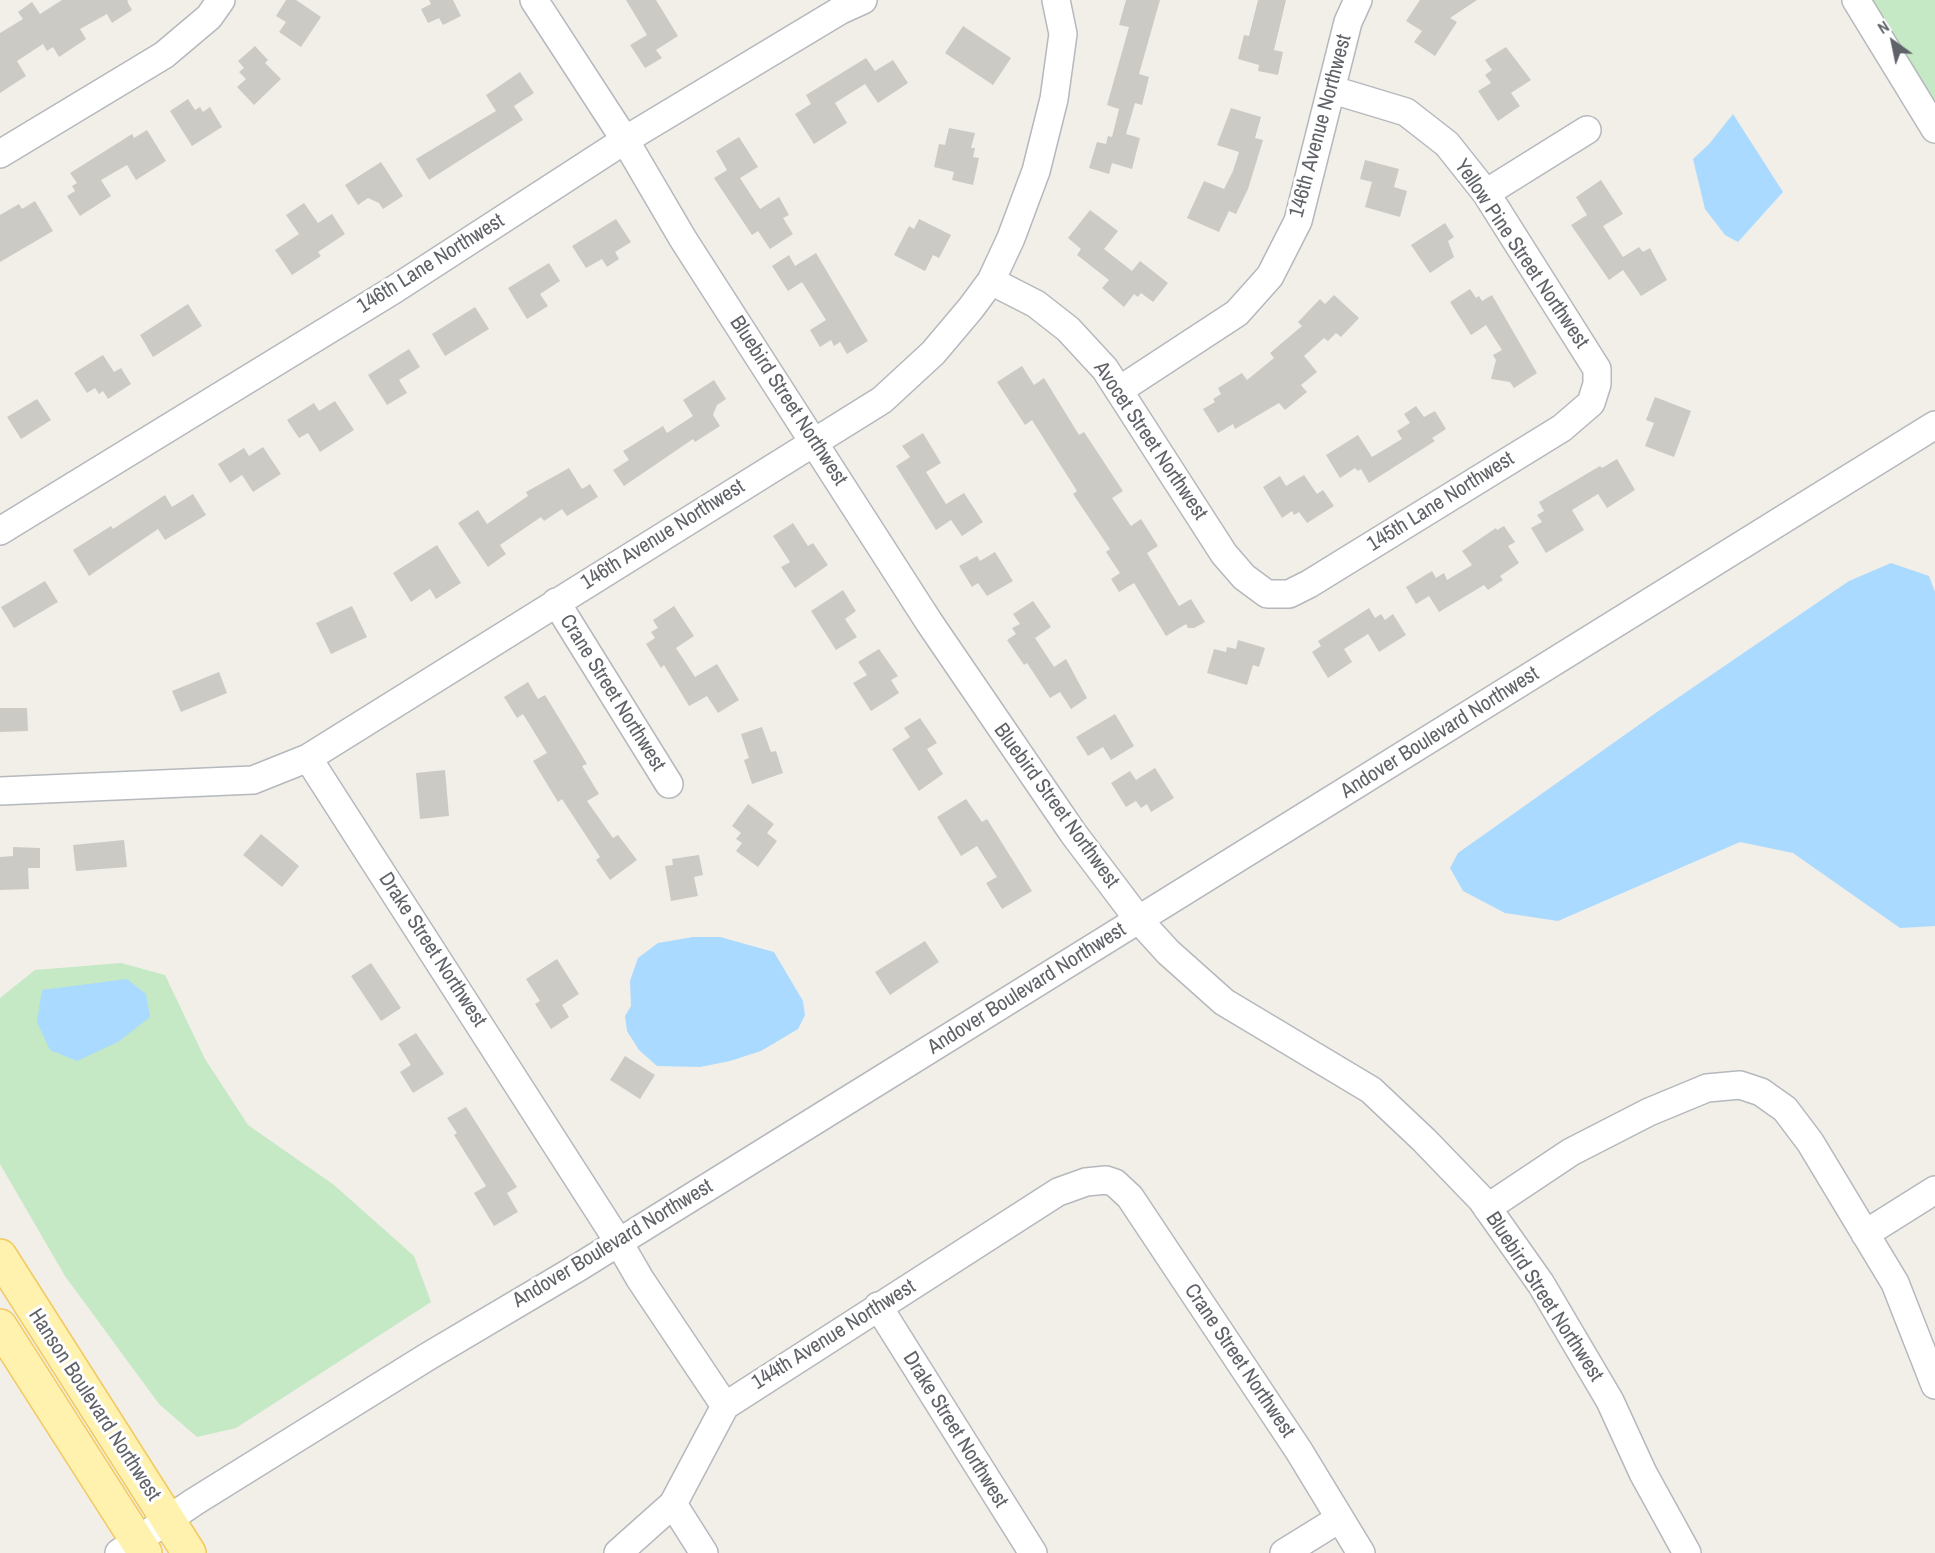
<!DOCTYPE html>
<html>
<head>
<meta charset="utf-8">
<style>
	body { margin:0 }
	#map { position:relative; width:1935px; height:1553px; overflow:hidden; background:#f1efe8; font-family:"Archivo Narrow",sans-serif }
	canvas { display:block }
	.north { position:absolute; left:1863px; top:12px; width:60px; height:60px; -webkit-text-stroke:4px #fff; paint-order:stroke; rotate:327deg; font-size:16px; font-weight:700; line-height:24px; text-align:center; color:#5f6368 }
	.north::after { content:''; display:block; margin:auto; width:21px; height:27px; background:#5f6368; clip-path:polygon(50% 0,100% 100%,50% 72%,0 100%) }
</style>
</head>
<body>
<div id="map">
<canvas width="1935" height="1553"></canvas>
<div class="north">N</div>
</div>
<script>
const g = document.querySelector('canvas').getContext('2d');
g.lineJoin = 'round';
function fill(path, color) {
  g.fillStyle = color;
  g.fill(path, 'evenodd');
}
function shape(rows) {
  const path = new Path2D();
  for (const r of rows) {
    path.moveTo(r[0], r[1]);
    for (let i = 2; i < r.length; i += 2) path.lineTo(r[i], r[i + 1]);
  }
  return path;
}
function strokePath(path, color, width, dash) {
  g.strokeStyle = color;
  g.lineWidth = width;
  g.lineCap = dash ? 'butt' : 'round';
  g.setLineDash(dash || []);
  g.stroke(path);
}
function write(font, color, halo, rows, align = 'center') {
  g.font = font + ' "Archivo Narrow",sans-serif';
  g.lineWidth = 6;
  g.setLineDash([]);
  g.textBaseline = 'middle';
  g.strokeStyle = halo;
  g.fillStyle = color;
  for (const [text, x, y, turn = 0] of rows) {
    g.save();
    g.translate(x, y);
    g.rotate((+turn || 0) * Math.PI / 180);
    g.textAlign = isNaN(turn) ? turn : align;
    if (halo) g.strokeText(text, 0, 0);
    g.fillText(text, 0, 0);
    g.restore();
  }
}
fill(shape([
	[1867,0,1935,0,1935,108],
	[121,963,165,975,205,1059,248,1125,334,1185,414,1256,431,1302,236,1428,197,1437,159,1404,65,1276,0,1164,0,998,35,970]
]), '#c5e8c5');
fill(shape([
	[1733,114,1783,192,1738,242,1725,235,1705,209,1693,159,1709,144],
	[1891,563,1929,576,1935,592,1935,926,1900,928,1793,853,1740,842,1558,921,1505,913,1463,891,1450,868,1458,853,1657,712,1849,581],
	[693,937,720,937,774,952,803,1001,805,1015,798,1029,761,1051,730,1061,700,1067,657,1066,639,1050,627,1031,625,1016,631,1006,630,981,638,958,658,943],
	[127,979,146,994,150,1017,118,1042,77,1061,50,1050,37,1022,42,990]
]), '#aadaff');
fill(shape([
	[62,0,129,0,127,1,132,10,112,23,107,14,80,29,86,39,59,57,53,47,47,51,43,44,17,61,26,76,0,93,0,33,23,19,18,12,32,2,40,14],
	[286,0,296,0,321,17,301,47,279,32,286,22,276,16],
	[429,0,453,0,461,16,443,25,439,18,428,23,421,9,431,4],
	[626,0,656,0,678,36,656,50,662,58,645,68,630,45,647,35],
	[1126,0,1160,0,1139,74,1149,77,1142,105,1135,103,1126,134,1140,138,1132,169,1112,163,1109,174,1089,168,1097,142,1106,144,1108,136,1112,137,1119,109,1107,105,1129,27,1119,25],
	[1258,0,1286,0,1274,50,1283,52,1278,75,1258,71,1259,65,1238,59,1244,35,1249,36],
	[1420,0,1477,0,1450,18,1457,22,1435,56,1414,42,1422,31,1406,21],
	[963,26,1011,58,993,85,945,53],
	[255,46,268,60,265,63,281,79,254,105,237,87,246,79,239,72,244,68,238,61],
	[1506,47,1531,80,1511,93,1520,106,1498,121,1478,91,1491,83,1485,75,1492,70,1485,60],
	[866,58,875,71,893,60,908,83,878,103,865,84,835,103,847,123,814,144,795,114,811,104,806,95],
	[520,72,534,93,514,106,523,120,429,180,416,159,496,111,486,95],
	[188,99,195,110,200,107,203,112,210,107,222,127,192,146,170,111],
	[1231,108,1261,117,1255,138,1263,140,1248,189,1236,214,1229,211,1219,232,1187,218,1204,181,1224,189,1233,171,1239,152,1217,145],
	[949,128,975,133,971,148,975,148,973,157,979,158,973,185,952,180,954,172,934,167,939,144,945,145],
	[147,130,166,161,136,180,127,165,101,180,111,196,80,216,67,196,75,191,72,186,77,183,70,173,132,134,134,138],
	[739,137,758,167,740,178,760,209,779,197,789,215,783,218,793,234,770,249,758,231,752,235,714,178,727,170,716,151],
	[1365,160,1399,169,1394,187,1407,191,1400,217,1365,207,1372,182,1360,179],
	[381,162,403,196,383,209,379,203,368,198,358,205,345,185],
	[1601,180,1623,214,1603,226,1623,257,1639,247,1643,252,1650,248,1667,280,1641,296,1623,270,1609,280,1571,225,1587,215,1576,197],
	[35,201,53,231,0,262,0,215,19,204,22,209],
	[304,203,318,223,332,214,345,234,318,252,321,256,292,275,275,250,299,234,286,215],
	[1090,210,1118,231,1104,249,1132,271,1140,261,1168,283,1153,302,1141,293,1138,297,1134,294,1124,307,1102,288,1109,280,1077,255,1081,249,1068,238],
	[616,219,631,242,615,252,619,259,607,267,602,259,586,268,572,246],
	[919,219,951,235,939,258,933,255,925,271,894,255,909,226,914,229],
	[1445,223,1454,237,1448,241,1454,257,1430,273,1411,245],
	[816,253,868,341,847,354,840,342,834,346,831,340,820,347,810,330,826,320,802,282,788,291,772,266,789,255,795,266],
	[549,263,560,281,540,294,548,306,527,319,508,288],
	[1470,289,1476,298,1479,296,1482,301,1492,295,1537,373,1514,388,1510,382,1491,379,1496,360,1493,355,1502,350,1486,325,1471,335,1450,302],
	[1334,295,1359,318,1341,337,1336,333,1328,341,1324,338,1304,356,1317,372,1301,385,1307,392,1285,410,1279,403,1235,429,1233,424,1218,433,1203,409,1215,402,1213,399,1221,394,1218,388,1242,373,1247,380,1274,358,1270,353,1302,326,1298,322,1320,299,1325,304],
	[188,304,202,326,153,357,140,335],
	[475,307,489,329,445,356,432,334],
	[409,349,420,367,399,380,407,393,387,405,368,375],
	[103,355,114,372,121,368,131,384,108,399,103,391,99,394,95,388,87,393,74,373],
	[1022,366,1034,385,1044,378,1079,435,1084,432,1123,491,1112,498,1131,526,1141,519,1158,546,1147,553,1179,606,1191,599,1205,622,1194,628,1188,628,1186,624,1166,636,1134,583,1119,592,1111,579,1120,573,1106,552,1110,549,1073,494,1077,491,1032,420,1025,425,997,382],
	[714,380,726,399,717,405,713,415,720,426,695,442,693,439,624,486,613,470,629,460,623,451,663,426,667,433,693,416,683,400],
	[1655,397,1691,411,1674,457,1645,446,1654,423,1646,420],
	[37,399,51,420,21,439,7,417],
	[335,401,354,430,320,452,308,433,299,438,287,420,314,403,319,411],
	[1416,406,1424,417,1435,411,1446,429,1432,438,1435,441,1369,483,1361,469,1358,471,1355,468,1340,478,1326,455,1358,435,1372,457,1402,439,1397,431,1410,423,1404,414],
	[923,433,941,463,926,472,946,504,964,493,983,522,962,536,951,520,936,530,896,466,910,457,902,446],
	[263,447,281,474,253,492,242,475,230,483,218,464,244,448,249,456],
	[1617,459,1635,490,1607,508,1598,494,1572,510,1584,530,1546,553,1531,528,1542,522,1537,515,1544,511,1539,502,1600,466,1602,468],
	[569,468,582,489,590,484,598,497,567,516,562,509,544,521,541,517,500,545,506,554,488,567,458,523,478,510,487,524,528,496,526,492],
	[1304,475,1317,494,1323,490,1334,506,1307,523,1299,512,1294,515,1292,511,1282,518,1263,487,1280,476,1286,486],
	[193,494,206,515,165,540,158,529,89,576,73,550,111,526,113,529,165,495,172,507],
	[793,523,808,546,813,543,828,565,795,588,781,567,790,562,773,536],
	[1504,526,1515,542,1508,546,1519,563,1500,576,1503,580,1488,590,1484,585,1439,612,1429,596,1416,604,1406,587,1432,571,1436,578,1444,573,1447,580,1472,565,1462,551,1496,528,1497,530],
	[437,545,461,583,436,599,430,589,411,602,393,573],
	[995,552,1013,581,987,596,978,583,972,587,959,566,977,556,980,561],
	[45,581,58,602,14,628,1,607],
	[843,590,856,611,845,619,857,637,836,650,811,611],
	[1033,601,1051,627,1035,638,1054,667,1066,659,1087,698,1071,709,1060,692,1050,698,1027,663,1024,665,1007,640,1016,634,1012,628,1020,624,1013,614],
	[352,606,367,637,331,654,316,623],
	[674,606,694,636,676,648,695,677,717,664,739,700,718,713,707,696,689,706,664,665,661,668,646,644,655,638,651,632,658,628,653,620],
	[1369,608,1375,618,1381,614,1385,620,1393,614,1406,635,1379,652,1368,634,1344,649,1352,662,1328,678,1312,652,1321,646,1318,641],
	[1238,640,1265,648,1259,667,1253,665,1247,685,1207,673,1214,649,1226,652,1227,647,1236,649],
	[879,649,898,676,891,680,899,693,871,711,853,683,867,675,858,662],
	[219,672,227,693,181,712,172,691],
	[528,682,538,699,545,695,587,764,582,766,599,794,587,801,613,838,618,835,637,860,610,880,596,860,600,857,562,799,558,802,533,761,547,753,523,714,517,718,504,697],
	[0,708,27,708,28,731,0,732],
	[1115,714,1134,746,1111,760,1103,747,1088,756,1076,737],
	[920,718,937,743,927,749,943,774,919,791,892,749,910,737,904,728],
	[762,727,771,752,776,751,783,773,752,784,744,760,749,758,741,734],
	[1155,768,1174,798,1151,812,1147,804,1141,808,1136,801,1126,807,1111,783,1130,771,1136,780],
	[445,770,449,816,420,819,416,773],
	[966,799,982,822,987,819,1032,891,1002,909,986,883,997,877,977,846,961,856,937,817],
	[748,804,774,824,767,833,777,841,758,867,736,851,742,843,736,839,741,833,732,826],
	[261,834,299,866,282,887,243,855],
	[124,840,127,867,76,871,73,845],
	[13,847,40,848,40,868,28,868,29,889,0,890,0,857,13,856],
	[699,855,703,875,694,877,698,896,671,901,665,866,673,865,672,859],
	[925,941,939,962,890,995,875,972],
	[557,959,579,994,562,1005,569,1017,551,1029,535,1004,540,1001,526,979],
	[371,963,401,1008,381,1021,351,976],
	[416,1033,444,1074,413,1093,400,1072,411,1065,398,1044],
	[625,1056,655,1075,640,1099,610,1080],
	[466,1107,517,1187,507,1193,518,1212,494,1226,474,1193,486,1186,454,1135,457,1133,447,1118]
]), '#cccac5');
const minor = shape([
	[534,0,625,140,683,239,929,622,1073,833,1138,919,1168,952,1224,1002,1371,1090,1424,1140,1481,1199,1541,1284,1610,1401,1643,1473,1687,1553],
	[1856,0,1935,129],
	[0,154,164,55,209,17,221,0],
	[1486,193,1587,130],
	[991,281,1036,304,1068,329,1105,369,1224,554,1244,577,1267,594,1289,594,1309,584,1562,428,1591,403,1597,384,1597,369,1486,193,1447,144,1406,112,1333,90],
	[1121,389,1237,313,1270,276,1298,221,1348,22,1358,0],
	[0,531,395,289,625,140,841,10,863,0],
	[556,602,669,784],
	[308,758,618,1241,640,1279,725,1406],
	[0,791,253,780,308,758,882,400,933,353,971,308,991,281,1011,238,1036,171,1054,99,1063,34,1056,0],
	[1487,1208,1571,1152,1649,1112,1707,1088,1740,1085,1761,1092,1785,1109,1810,1142,1895,1283,1935,1385],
	[1865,1234,1935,1190],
	[878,1306,1033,1553],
	[673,1504,704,1553],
	[119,1553,194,1502,427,1357,579,1267,1935,425],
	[618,1553,673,1504,725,1406,1058,1192,1086,1182,1106,1180,1115,1183,1130,1197,1299,1451,1361,1553],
	[1284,1553,1339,1519]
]);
const major = shape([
	[0,1256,189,1553],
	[0,1326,145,1553]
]);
strokePath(minor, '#b5b8bc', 30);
strokePath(major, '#f2c960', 36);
strokePath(minor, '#fff', 27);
strokePath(major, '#fff2af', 33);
write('21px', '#5f6368', '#fff', [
	["146th Avenue Northwest",1321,126,-75],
	["Yellow Pine Street Northwest",1521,254,56],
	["146th Lane Northwest",431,264,-32],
	["Bluebird Street Northwest",788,401,57],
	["Avocet Street Northwest",1150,441,56],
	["145th Lane Northwest",1441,502,-32],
	["146th Avenue Northwest",663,535,-32],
	["Crane Street Northwest",612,693,58],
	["Andover Boulevard Northwest",1440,733,-32],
	["Bluebird Street Northwest",1056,806,54],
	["Drake Street Northwest",432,950,57],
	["Andover Boulevard Northwest",1027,989,-32],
	["Andover Boulevard Northwest",613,1244,-31],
	["Bluebird Street Northwest",1544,1297,57],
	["144th Avenue Northwest",834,1335,-32],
	["Crane Street Northwest",1239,1361,56],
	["Hanson Boulevard Northwest",94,1405,57],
	["Drake Street Northwest",955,1430,58]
]);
</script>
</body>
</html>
